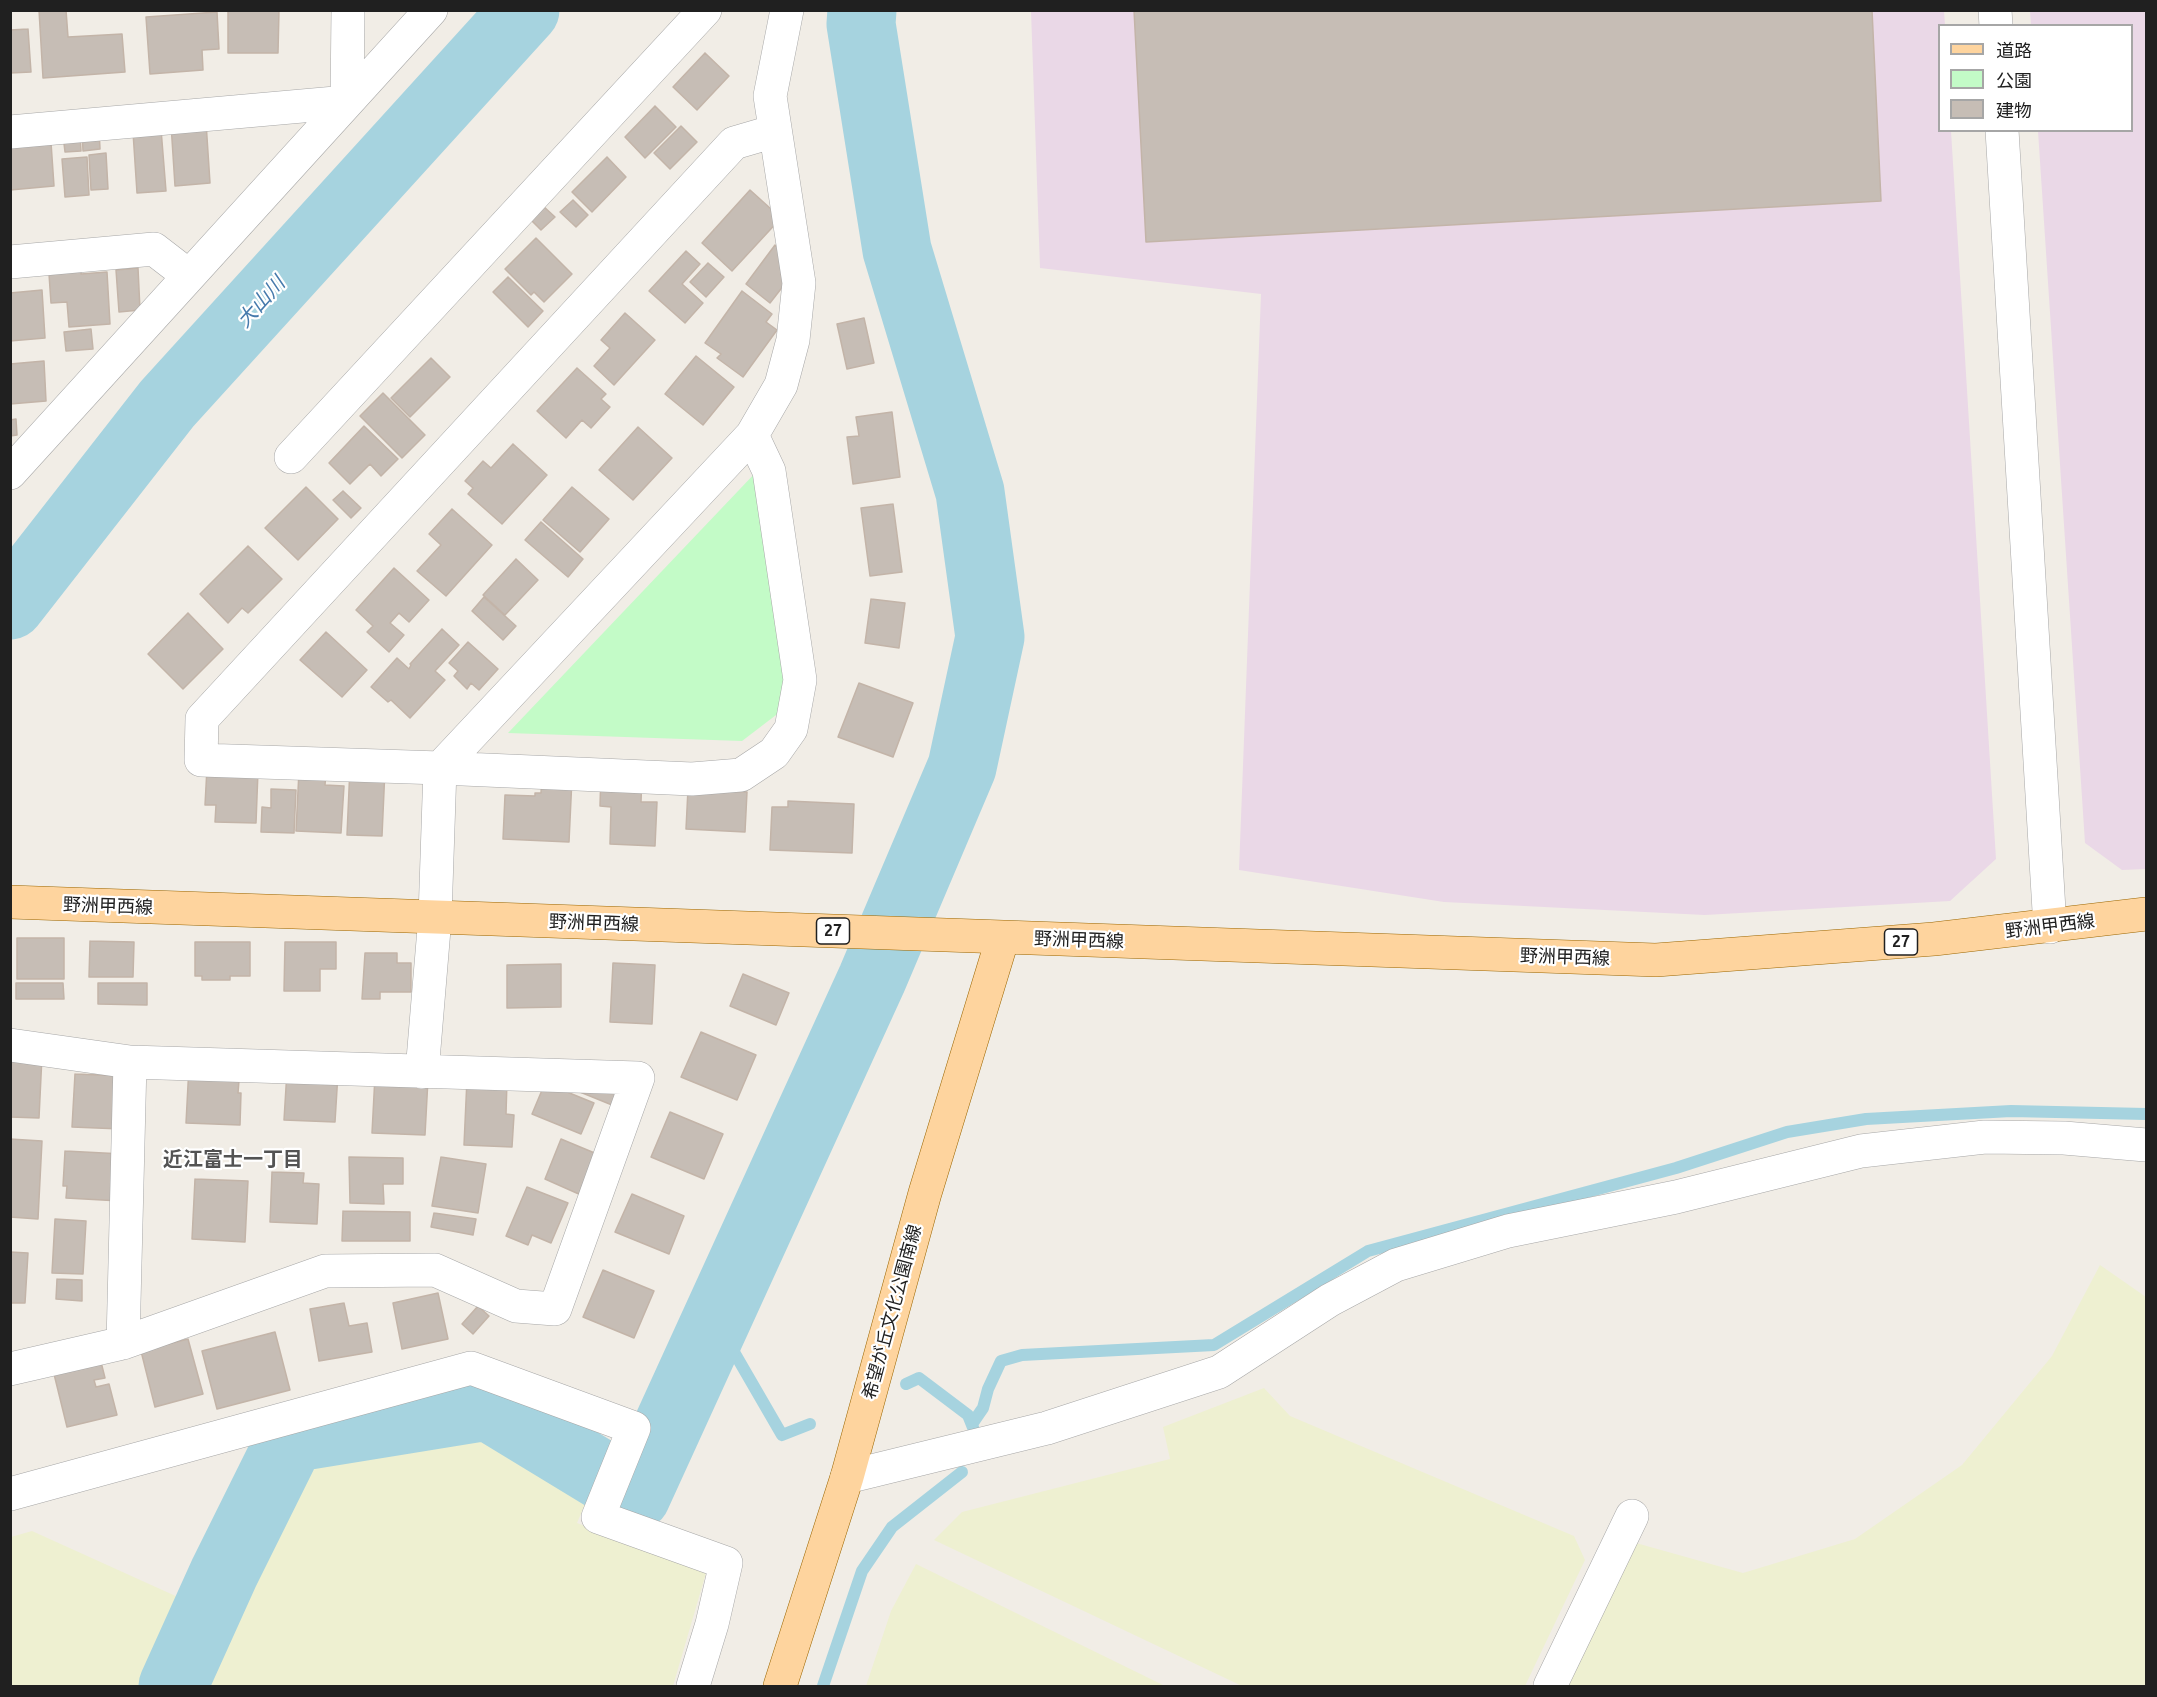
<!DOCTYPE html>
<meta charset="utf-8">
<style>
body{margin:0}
#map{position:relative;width:2157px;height:1697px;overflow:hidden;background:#f1ede6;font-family:Ubuntu,"Noto Sans JP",sans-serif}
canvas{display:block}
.frame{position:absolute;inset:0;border:12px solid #202020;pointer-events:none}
.legend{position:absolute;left:1938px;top:24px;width:195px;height:108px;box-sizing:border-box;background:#fff;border:2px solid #a6a6a6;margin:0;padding:8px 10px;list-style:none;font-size:18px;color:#202020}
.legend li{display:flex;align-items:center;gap:12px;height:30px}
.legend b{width:30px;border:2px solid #a6a6a6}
</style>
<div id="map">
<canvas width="2157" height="1697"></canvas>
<div class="frame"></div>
<ul class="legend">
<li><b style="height:8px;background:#fed49e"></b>道路</li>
<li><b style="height:16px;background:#c3fbc7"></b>公園</li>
<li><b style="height:16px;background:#c6bdb5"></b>建物</li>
</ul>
</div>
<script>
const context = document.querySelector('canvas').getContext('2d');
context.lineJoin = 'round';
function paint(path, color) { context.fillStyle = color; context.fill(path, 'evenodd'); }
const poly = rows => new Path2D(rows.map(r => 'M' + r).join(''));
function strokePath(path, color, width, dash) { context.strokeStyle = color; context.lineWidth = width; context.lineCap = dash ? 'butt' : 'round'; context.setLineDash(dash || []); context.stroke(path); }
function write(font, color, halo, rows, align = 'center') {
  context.font = font + ' Ubuntu,"Noto Sans JP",sans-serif'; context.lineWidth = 4.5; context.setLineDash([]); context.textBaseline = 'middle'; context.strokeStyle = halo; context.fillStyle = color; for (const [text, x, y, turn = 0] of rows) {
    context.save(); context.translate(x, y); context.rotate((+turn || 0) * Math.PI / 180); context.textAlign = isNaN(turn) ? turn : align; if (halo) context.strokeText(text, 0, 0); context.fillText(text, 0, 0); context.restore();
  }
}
paint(poly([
 [1031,11,1944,11,1945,25,1940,26,1940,130,1951,131,1996,859,1950,901,1705,915,1444,902,1239,870,1261,294,1040,268],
 [2030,11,2146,11,2146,869,2122,870,2085,843,2038,131,2132,130,2132,26,2031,25]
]), '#ead8e7');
paint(poly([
 [2100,1265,2146,1297,2146,1686,1566,1686,1636,1543,1743,1573,1855,1539,1962,1465,2052,1356],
 [1264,1388,1290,1416,1574,1536,1585,1560,1525,1686,1242,1686,934,1540,962,1512,1170,1459,1163,1427],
 [464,1424,514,1436,589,1495,577,1523,706,1573,673,1686,179,1686,278,1480],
 [32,1531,180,1598,138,1686,11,1686,11,1537],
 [916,1564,1165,1686,866,1686,891,1611]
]), '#eef0d1');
paint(poly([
 [758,470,799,668,780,712,742,741,508,733]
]), '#c3fbc7');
strokePath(poly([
 [716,1321,782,1435,810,1424],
 [906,1384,919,1378,968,1415,974,1430],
 [972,1424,983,1408,988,1389,1001,1361,1022,1355,1214,1345,1368,1251,1676,1168,1787,1132,1866,1119,2011,1111,2146,1114],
 [823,1686,862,1571,892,1527,962,1472]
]), '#a6d3df', 12);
strokePath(poly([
 [10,605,167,404,525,10],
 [173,1686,224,1573,291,1438,488,1406,636,1496,872,979,962,767,990,637,970,492,897,250,861,24,862,10]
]), '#a6d3df', 69);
const building = poly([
 [39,10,66,10,68,37,122,34,125,72,43,78,39,10],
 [228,10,279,10,278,53,228,53,228,10],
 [1134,10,1872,10,1881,201,1146,242,1134,10],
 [217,12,219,49,202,50,203,70,150,74,146,17,217,12],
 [28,29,31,72,10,73,10,30,28,29],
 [705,53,729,76,697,110,673,87,705,53],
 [655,106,676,127,645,158,625,137,655,106],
 [206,122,210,183,175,186,171,124,206,122],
 [681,126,697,142,670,169,654,153,681,126],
 [50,128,54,186,10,190,10,130,50,128],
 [99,129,100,149,83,151,82,130,99,129],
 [161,129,166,191,137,193,133,132,161,129],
 [80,134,81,151,65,152,63,135,80,134],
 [106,153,108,189,91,190,89,155,106,153],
 [87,157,89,195,65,197,62,159,87,157],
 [607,157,626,177,592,212,572,192,607,157],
 [750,190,781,218,732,271,702,243,750,190],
 [573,200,588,215,576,227,560,212,573,200],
 [542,205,555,217,541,230,529,218,542,205],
 [536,238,572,274,544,302,534,292,531,295,505,269,536,238],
 [775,245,791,257,791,276,770,303,746,284,775,245],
 [686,251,700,264,682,284,703,303,685,323,649,291,686,251],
 [708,263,724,277,706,297,690,282,708,263],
 [138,268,140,310,119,312,116,270,138,268],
 [81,271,81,274,107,272,110,324,69,327,67,302,51,303,49,274,81,271],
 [508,277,543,311,528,327,493,292,508,277],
 [42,290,45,338,10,341,10,293,42,290],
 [742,291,772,314,766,322,777,330,743,377,717,358,721,354,705,343,742,291],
 [625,313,655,340,614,385,594,366,610,348,601,340,625,313],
 [864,318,874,363,847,369,837,324,864,318],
 [91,329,93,349,66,351,64,332,91,329],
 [696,356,734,387,703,425,665,394,696,356],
 [431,358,450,377,410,417,391,398,431,358],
 [44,361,46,401,10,404,10,364,44,361],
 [577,368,606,394,601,399,610,407,591,428,582,420,566,438,537,411,577,368],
 [383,393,425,435,402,458,360,416,383,393],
 [892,412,900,477,853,484,847,437,859,436,856,417,892,412],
 [16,419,17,435,10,436,10,420,16,419],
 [364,426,398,459,381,476,370,464,350,484,329,463,364,426],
 [638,427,672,458,633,500,599,470,638,427],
 [513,444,547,475,502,524,468,494,473,488,465,481,483,461,491,468,513,444],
 [306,487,338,519,298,560,265,528,306,487],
 [572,487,609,519,580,552,543,520,572,487],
 [343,491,361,508,351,518,333,500,343,491],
 [893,504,902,572,870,576,861,508,893,504],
 [452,509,492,545,446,596,417,571,441,545,429,534,452,509],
 [541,522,583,559,568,577,525,540,541,522],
 [248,546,282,579,248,613,242,608,228,623,200,594,248,546],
 [516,559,538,580,505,615,483,595,516,559],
 [394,568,429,600,409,622,399,613,390,623,404,635,389,652,367,632,373,626,356,610,394,568],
 [484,597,516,626,503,640,472,611,484,597],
 [871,599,905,603,899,648,865,643,871,599],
 [188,613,223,649,183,689,148,654,188,613],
 [442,629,459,645,435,671,445,680,410,718,391,700,388,702,371,687,397,658,409,669,411,665,410,664,442,629],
 [326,632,367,670,342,697,300,660,326,632],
 [468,642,498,669,479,690,471,683,467,689,454,676,458,671,449,663,468,642],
 [859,683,913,703,893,757,838,737,859,683],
 [350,767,385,769,382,836,347,835,350,767],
 [207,768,258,771,256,823,215,822,216,805,205,805,207,768],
 [299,771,326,772,325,785,344,786,341,833,296,831,299,771],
 [601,771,642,775,641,802,657,802,655,846,610,844,611,807,600,806,601,771],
 [542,777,572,778,569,842,503,839,505,795,535,796,535,793,541,793,542,777],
 [271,789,296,790,294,833,261,832,262,807,271,808,271,789],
 [688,789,747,792,745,832,686,829,688,789],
 [788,801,854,804,852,853,770,850,772,807,788,807,788,801],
 [17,938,64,938,64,979,17,979,17,938],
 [90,941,134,942,133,977,89,977,90,941],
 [195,942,250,942,250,976,230,976,230,980,202,980,202,976,195,976,195,942],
 [285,942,336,942,336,969,320,969,320,991,284,991,285,942],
 [365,953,397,953,397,963,411,963,411,992,380,992,380,999,362,999,365,953],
 [613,963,655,965,652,1024,610,1022,613,963],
 [561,964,561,1007,507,1008,507,965,561,964],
 [743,974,789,993,776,1025,730,1006,743,974],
 [16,983,63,983,64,999,16,999,16,983],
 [98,983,147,983,147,1005,98,1004,98,983],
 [701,1032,756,1055,737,1100,681,1077,701,1032],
 [10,1054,42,1056,39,1118,10,1117,10,1054],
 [189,1066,240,1068,238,1093,241,1093,240,1125,186,1123,189,1066],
 [287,1071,338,1073,335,1122,284,1120,287,1071],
 [75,1074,124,1076,121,1129,72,1127,75,1074],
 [375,1076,428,1079,425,1135,372,1133,375,1076],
 [467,1079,507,1081,506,1114,514,1115,512,1147,464,1145,467,1079],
 [545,1083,594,1103,581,1134,532,1114,545,1083],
 [620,1086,612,1105,580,1092,620,1086],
 [670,1112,723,1134,704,1179,651,1157,670,1112],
 [10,1139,42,1141,38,1219,10,1217,10,1139],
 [561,1139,597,1154,581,1195,545,1179,561,1139],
 [65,1151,123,1154,120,1201,66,1198,67,1186,63,1186,65,1151],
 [349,1157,403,1158,403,1184,383,1184,384,1204,350,1203,349,1157],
 [441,1157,486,1164,478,1213,432,1206,441,1157],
 [272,1172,304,1173,303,1183,319,1184,317,1224,270,1222,272,1172],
 [195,1179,248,1181,245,1242,192,1239,195,1179],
 [527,1187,568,1203,551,1243,532,1235,528,1245,506,1236,527,1187],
 [632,1194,684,1216,669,1254,615,1232,632,1194],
 [343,1211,410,1212,410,1241,342,1241,343,1211],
 [434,1213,476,1219,473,1235,431,1227,434,1213],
 [55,1219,86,1221,83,1274,52,1273,55,1219],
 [10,1252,28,1253,25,1303,10,1303,10,1252],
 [603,1270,654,1291,634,1338,583,1317,603,1270],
 [57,1279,82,1280,82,1301,56,1299,57,1279],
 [438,1293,448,1339,402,1349,393,1303,438,1293],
 [344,1303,349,1326,367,1323,372,1352,319,1361,310,1309,344,1303],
 [478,1306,489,1316,473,1334,462,1324,478,1306],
 [275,1332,290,1390,217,1409,202,1351,275,1332],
 [188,1339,203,1394,155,1407,141,1351,188,1339],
 [101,1362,105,1378,94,1380,96,1387,109,1384,117,1415,67,1427,54,1374,101,1362]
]);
paint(building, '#c6bdb5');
strokePath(building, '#c3b4a8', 1.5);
const minor = poly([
 [1995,10,1996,26],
 [2002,130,2050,927],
 [10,132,347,102,348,10],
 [10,262,154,249,189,276],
 [752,435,769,471,800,680,791,729,774,753,741,775,692,779,440,768,201,760,202,719,734,143,775,131],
 [291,457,705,10],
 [10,473,431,10],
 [10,1045,130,1062,638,1078,555,1309,516,1306,435,1270,325,1271,123,1343,10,1369],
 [422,1072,435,917,440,768,752,435,781,385,793,340,799,283,770,96,787,10],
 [123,1343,130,1062],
 [847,1477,1047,1428,1219,1372,1330,1300,1396,1265,1508,1231,1676,1197,1861,1151,1985,1137,2064,1138,2146,1145],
 [10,1494,471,1368,634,1428,598,1517,726,1563,712,1624,693,1686],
 [1550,1686,1632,1516]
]);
const major = poly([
 [10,902,1656,960,1934,939,2146,914],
 [780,1686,847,1477,925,1193,1003,937]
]);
strokePath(minor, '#a7a7a7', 34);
strokePath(major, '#9c6700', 34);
strokePath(minor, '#fff', 33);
strokePath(major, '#fed49e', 33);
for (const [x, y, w] of [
 [833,931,33],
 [1901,942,33]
]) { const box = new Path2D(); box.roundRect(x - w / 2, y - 13, w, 26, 4.5); context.fillStyle = '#fff'; context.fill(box); strokePath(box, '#202020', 1.5); }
write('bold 16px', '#202020', null, [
 ["27",833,931],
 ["27",1901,942]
]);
write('18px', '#202020', '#fff', [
 ["野洲甲西線",108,906,2],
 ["野洲甲西線",594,923,2],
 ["野洲甲西線",2050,926,-7],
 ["野洲甲西線",1079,940,2],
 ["野洲甲西線",1565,957,2],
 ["希望が丘文化公園南線",892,1312,-75]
]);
write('italic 20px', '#467aac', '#fff', [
 ["大山川",261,302,-48]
]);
write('bold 20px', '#535353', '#fff', [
 ["近江富士一丁目",233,1159]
]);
</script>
